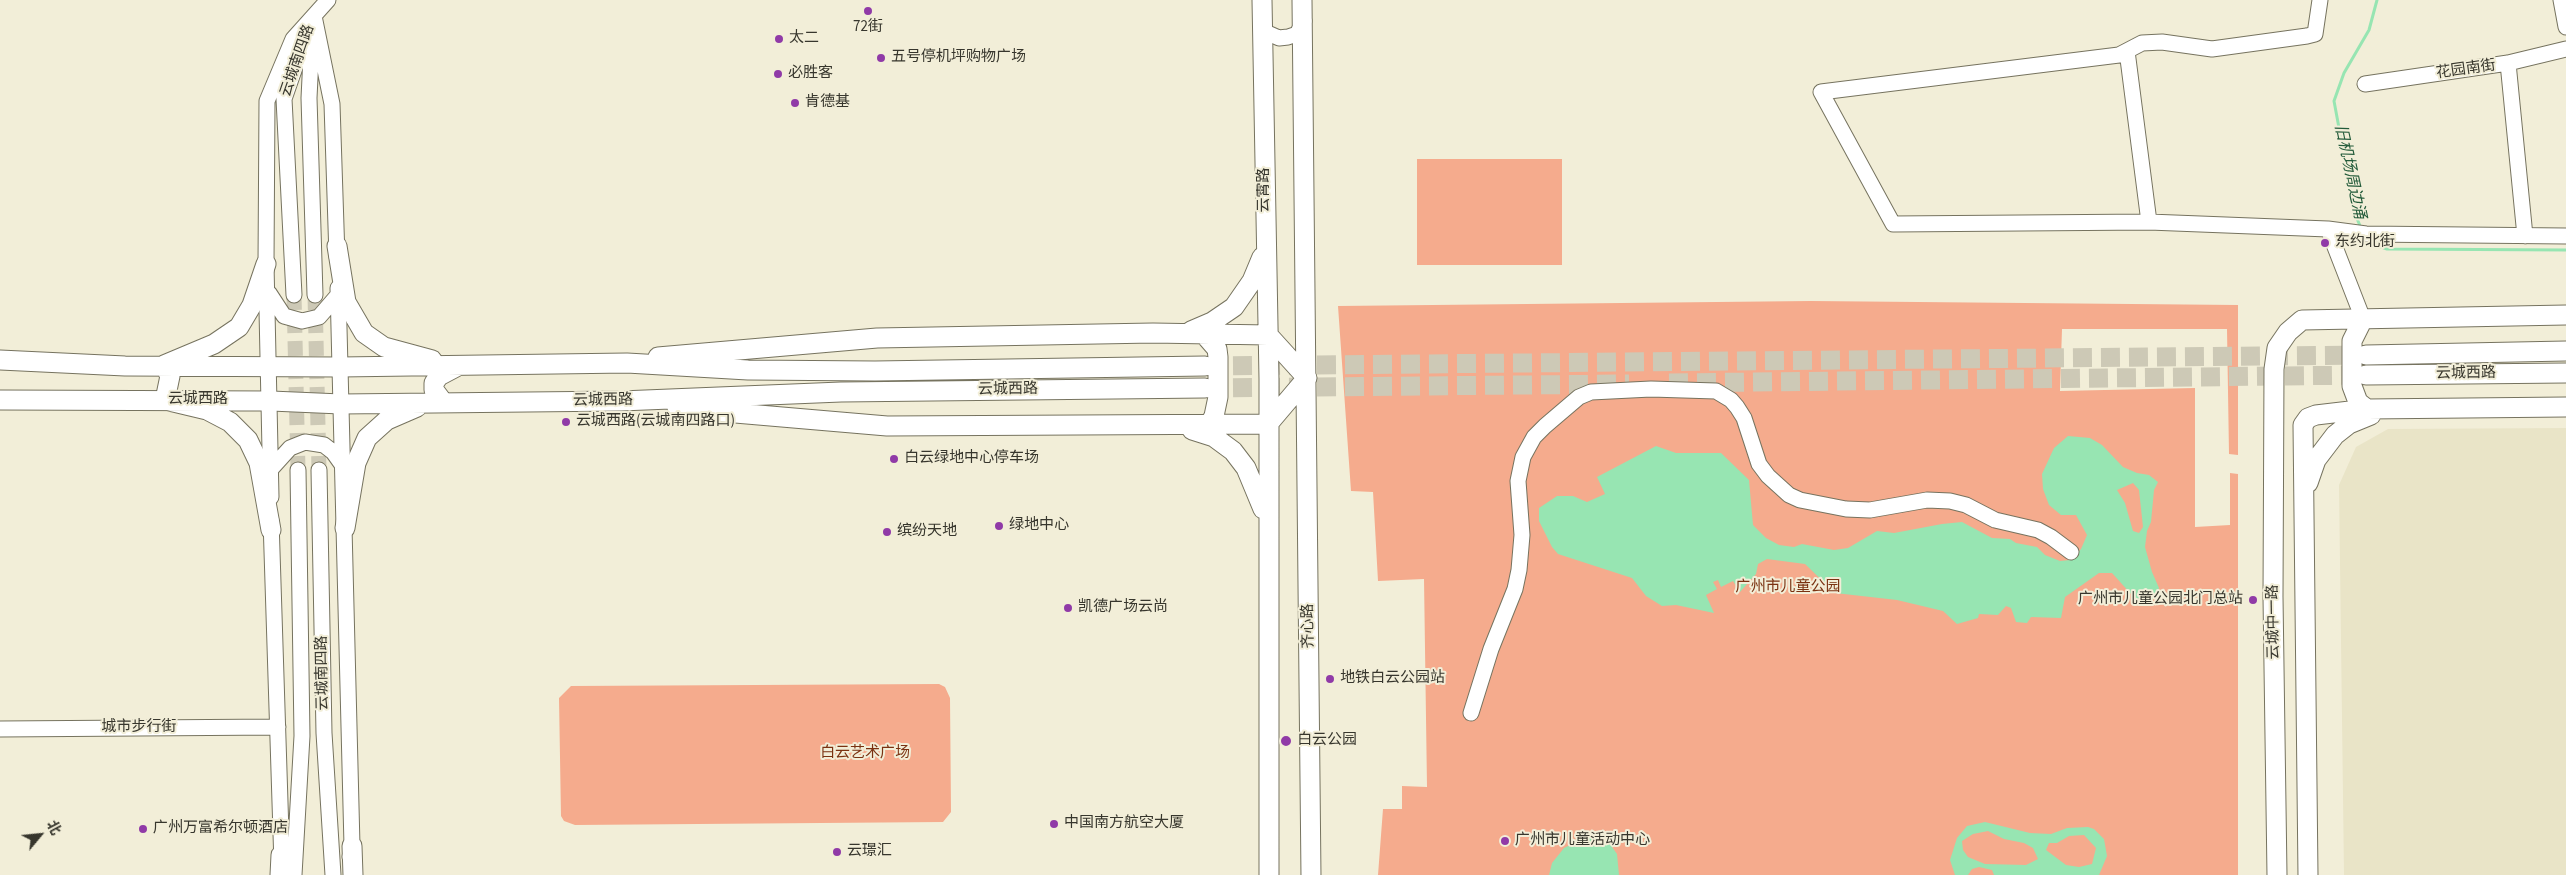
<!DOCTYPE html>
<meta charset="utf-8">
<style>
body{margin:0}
#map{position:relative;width:2566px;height:875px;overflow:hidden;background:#f2eed8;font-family:"Source Sans 3","Noto Sans SC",sans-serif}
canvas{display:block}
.north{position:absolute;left:15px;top:810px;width:50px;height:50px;-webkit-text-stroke:4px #f2eed8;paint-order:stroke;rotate:62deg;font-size:14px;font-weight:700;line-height:20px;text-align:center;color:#37362d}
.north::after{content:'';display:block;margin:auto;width:18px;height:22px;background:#37362d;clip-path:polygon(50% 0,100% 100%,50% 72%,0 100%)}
</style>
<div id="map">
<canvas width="2566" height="875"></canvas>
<div class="north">北</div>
</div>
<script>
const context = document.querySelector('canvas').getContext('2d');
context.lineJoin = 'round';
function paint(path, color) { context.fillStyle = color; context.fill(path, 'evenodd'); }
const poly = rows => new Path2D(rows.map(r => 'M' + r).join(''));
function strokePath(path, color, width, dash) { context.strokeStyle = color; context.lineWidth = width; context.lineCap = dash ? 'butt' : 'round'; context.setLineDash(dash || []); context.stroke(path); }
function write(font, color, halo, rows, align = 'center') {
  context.font = font + ' "Source Sans 3","Noto Sans SC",sans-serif'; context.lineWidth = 4; context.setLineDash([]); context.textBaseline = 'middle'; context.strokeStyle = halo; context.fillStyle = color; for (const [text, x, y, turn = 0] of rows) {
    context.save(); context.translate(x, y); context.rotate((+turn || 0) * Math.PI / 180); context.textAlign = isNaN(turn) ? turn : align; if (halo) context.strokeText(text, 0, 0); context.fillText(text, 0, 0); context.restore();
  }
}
paint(poly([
 [2566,428,2566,875,2344,875,2339,485,2356,447,2388,429]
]), '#e9e4c7');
paint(poly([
 [1417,159,1562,159,1562,265,1417,265],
 [1811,301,2238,305,2238,455,2229,454,2227,329,2062,329,2060,391,2195,388,2195,527,2230,525,2230,473,2238,474,2238,875,1378,875,1383,809,1402,809,1402,786,1427,787,1424,579,1378,581,1373,492,1351,491,1338,306],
 [939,684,945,687,950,698,951,812,943,822,575,825,564,821,561,816,559,698,571,686]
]), '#f5ab8d');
paint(poly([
 [2068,436,2090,438,2102,445,2123,467,2137,473,2149,475,2158,482,2154,490,2151,522,2147,531,2145,547,2152,572,2159,588,2152,601,2140,604,2112,573,2099,573,2065,597,2061,618,2031,617,2027,623,2016,622,2011,608,2006,606,1998,615,1979,614,1978,618,1957,624,1943,611,1897,600,1835,593,1805,564,1767,559,1758,564,1756,574,1740,592,1733,581,1721,587,1718,580,1713,582,1717,589,1706,595,1714,613,1676,605,1662,606,1646,596,1632,578,1558,554,1552,547,1539,521,1539,508,1557,496,1573,496,1587,502,1605,494,1597,477,1656,446,1676,453,1721,453,1749,480,1753,525,1766,538,1779,545,1794,547,1802,544,1834,550,1848,548,1877,531,1894,533,1942,524,1962,522,1992,538,2010,539,2016,543,2037,547,2045,555,2060,561,2070,560,2081,549,2087,535,2076,515,2061,515,2049,505,2043,489,2042,474,2054,448],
 [2133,483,2139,490,2143,527,2139,533,2133,531,2125,503,2117,490],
 [1985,822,2030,833,2051,834,2067,828,2088,827,2094,829,2104,839,2107,856,2099,875,1994,875,1992,870,1979,867,1972,869,1968,875,1955,875,1950,860,1957,838,1967,826],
 [1988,831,2004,839,2024,843,2033,848,2038,859,2026,865,1985,864,1968,857,1963,850,1962,841,1973,834],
 [2084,835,2096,848,2092,864,2079,867,2066,865,2046,850,2049,843,2057,843,2069,836],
 [1598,836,1610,844,1617,854,1619,875,1549,875,1552,863,1564,848,1586,837]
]), '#97e5b2');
strokePath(poly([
 [2361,228,2355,214,2334,101,2344,73,2369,30,2377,0],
 [2365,238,2367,242,2387,249,2566,250]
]), '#97e5b2', 3);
strokePath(poly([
 [294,295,298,470],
 [315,295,319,470]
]), '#cdc9b6', 15, [15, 8]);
strokePath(poly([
 [1205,366,2366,355],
 [1669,383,2366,375],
 [1205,388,1629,384]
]), '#cdc9b6', 19, [19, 9]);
const minor = poly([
 [2320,0,2315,34,2307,36,2212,49,2162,42,2142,43,2119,55,1821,92,1893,224,2149,222,2328,229],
 [2561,0,2566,27],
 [314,16,332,104,337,257],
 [1263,31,1279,38,1288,37,1297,34,1304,21],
 [312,37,309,98,315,295],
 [2127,51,2149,222],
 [2508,63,2525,236],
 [2365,84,2508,63,2566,49],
 [338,288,352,846,350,857],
 [269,293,284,316,302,321,319,317,338,295],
 [294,295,284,99,310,24],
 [2363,319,2328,229,2366,234,2566,236],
 [271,469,290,448,305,442,324,445,333,452,343,466],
 [319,470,324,733,333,875],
 [271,497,266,264,267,101,293,39,328,0],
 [271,520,282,865],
 [1471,713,1491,649,1515,589,1519,570,1522,535,1518,481,1523,457,1534,437,1545,426,1579,397,1591,392,1651,389,1716,391,1731,400,1737,407,1744,418,1759,464,1768,476,1789,495,1800,500,1846,509,1870,510,1927,500,1950,501,1966,505,1995,520,2038,530,2051,537,2071,552],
 [0,729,278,727],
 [294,875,302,736,298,470]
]);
const major = poly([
 [1262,0,1269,379,1269,875],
 [1302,0,1311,875],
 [337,246,346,302,364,333,384,347,432,360],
 [266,264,252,305,239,327,214,344,164,365,170,376,165,400,207,410,230,422,248,440,259,463,271,530],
 [2363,319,2352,341,2352,386,2358,402,2367,409],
 [1191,331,1212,322,1234,307,1252,281,1262,257],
 [1204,334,1217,349,1218,357,1218,397,1214,416,1209,425],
 [2366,355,2566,351],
 [658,357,877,338,1153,333,1268,335,1307,378],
 [0,360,125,366,340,367,627,363,748,370,875,371,1205,366],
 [2366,375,2566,373],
 [0,400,271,401,341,404,621,401,841,392,1205,388],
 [443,402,434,390,434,383,439,376,456,367],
 [677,408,887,426,1268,424,1307,378],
 [1192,430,1214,437,1233,451,1246,468,1263,509],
 [2308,483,2316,460,2335,435,2349,424,2371,415],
 [345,528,356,463,367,438,387,420,417,407],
 [352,846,353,875],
 [280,875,281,855],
 [2277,875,2273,597,2274,369,2277,348,2288,332,2302,320,2566,315],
 [2308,875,2303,425,2308,418,2316,415,2367,409,2566,407]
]);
strokePath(minor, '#76735f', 17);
strokePath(major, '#76735f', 21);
strokePath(minor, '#fff', 15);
strokePath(major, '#fff', 19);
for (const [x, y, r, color] of [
 [868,11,5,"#903aa7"],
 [779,39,5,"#903aa7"],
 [881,58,5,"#903aa7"],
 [778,74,5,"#903aa7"],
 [795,103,5,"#903aa7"],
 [2325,243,5,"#903aa7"],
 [566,422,5,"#903aa7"],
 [894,459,5,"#903aa7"],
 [999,526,5,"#903aa7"],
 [887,532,5,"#903aa7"],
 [2253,600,5,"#903aa7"],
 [1068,608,5,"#903aa7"],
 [1330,679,5,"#903aa7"],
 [1286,741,6,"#903aa7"],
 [1054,824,5,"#903aa7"],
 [143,829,5,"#903aa7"],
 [1505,841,5,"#903aa7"],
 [837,852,5,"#903aa7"]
]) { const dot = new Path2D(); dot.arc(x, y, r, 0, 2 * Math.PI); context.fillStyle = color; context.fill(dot); strokePath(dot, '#f2eed8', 2); }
write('15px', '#37362d', '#f2eed8', [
 ["72街",868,28,"center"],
 ["太二",789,39],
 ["五号停机坪购物广场",891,58],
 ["必胜客",788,74],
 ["肯德基",805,103],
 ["东约北街",2335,243],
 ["云城西路(云城南四路口)",576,422],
 ["白云绿地中心停车场",904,459],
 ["绿地中心",1009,526],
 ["缤纷天地",897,532],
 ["广州市儿童公园北门总站",2243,600,"right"],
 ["凯德广场云尚",1078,608],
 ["地铁白云公园站",1340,679],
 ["白云公园",1297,741],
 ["中国南方航空大厦",1064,824],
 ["广州万富希尔顿酒店",153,829],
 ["广州市儿童活动中心",1515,841],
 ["云璟汇",847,852]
], 'left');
write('15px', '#37362d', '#f2eed8', [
 ["云城南四路",298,61,-71],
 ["花园南街",2466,70,-8],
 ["云霄路",1265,190,-90],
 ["云城西路",2466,374,-1],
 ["云城西路",1008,390,-1],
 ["云城西路",198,400],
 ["云城西路",603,401,-1],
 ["云城中一路",2274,622,-91],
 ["齐心路",1309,626,-91],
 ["云城南四路",323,673,-91],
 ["城市步行街",139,728]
]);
write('15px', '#7a3211', '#f2eed8', [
 ["广州市儿童公园",1788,588],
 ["白云艺术广场",865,754]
]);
write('italic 16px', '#235b3a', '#f2eed8', [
 ["旧机场周边涌",2349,172,78]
]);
</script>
